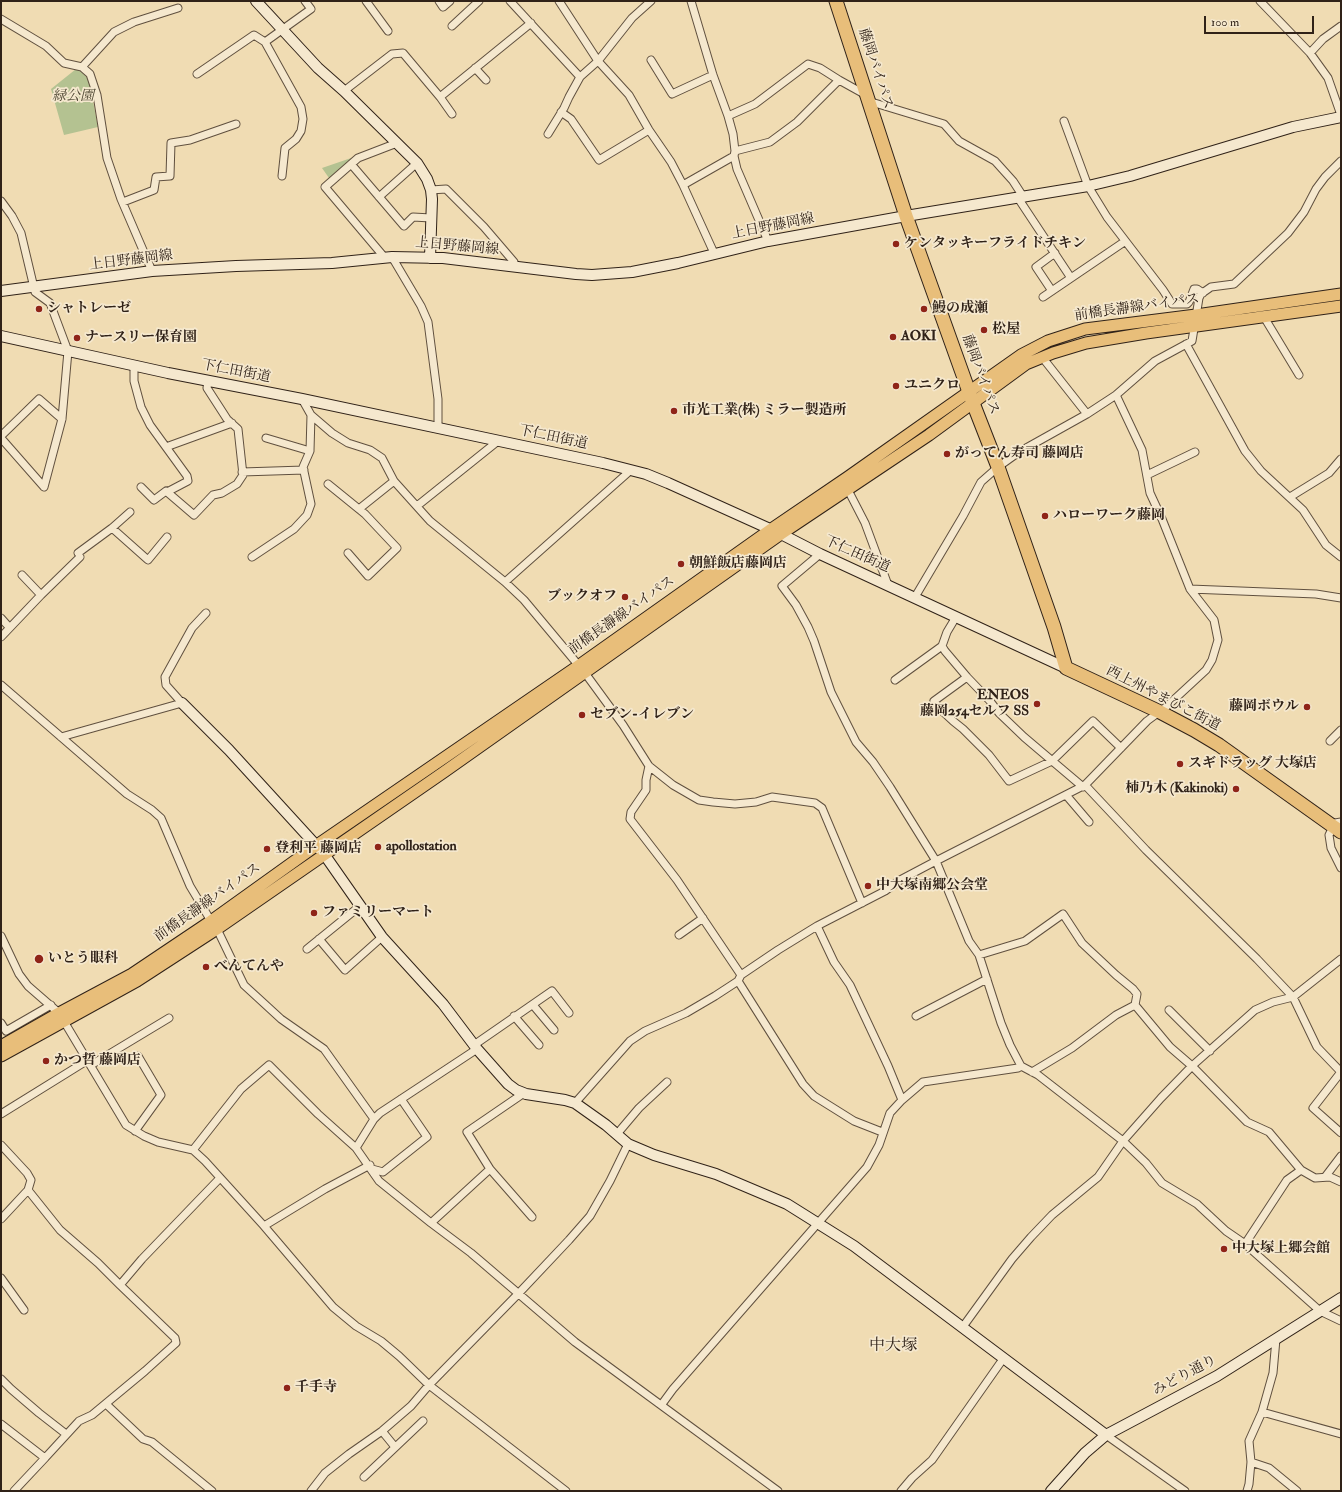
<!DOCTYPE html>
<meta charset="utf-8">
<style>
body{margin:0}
#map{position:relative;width:1342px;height:1492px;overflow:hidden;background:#f0dcb3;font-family:"IM FELL Double Pica",serif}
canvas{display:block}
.frame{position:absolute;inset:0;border:2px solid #302218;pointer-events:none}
.scale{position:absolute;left:1204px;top:16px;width:110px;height:18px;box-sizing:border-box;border:2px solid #302218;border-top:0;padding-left:5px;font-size:12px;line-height:14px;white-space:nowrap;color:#302218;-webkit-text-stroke:3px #f5e8ce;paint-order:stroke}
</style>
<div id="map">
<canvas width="1342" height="1492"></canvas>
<div class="frame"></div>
<div class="scale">100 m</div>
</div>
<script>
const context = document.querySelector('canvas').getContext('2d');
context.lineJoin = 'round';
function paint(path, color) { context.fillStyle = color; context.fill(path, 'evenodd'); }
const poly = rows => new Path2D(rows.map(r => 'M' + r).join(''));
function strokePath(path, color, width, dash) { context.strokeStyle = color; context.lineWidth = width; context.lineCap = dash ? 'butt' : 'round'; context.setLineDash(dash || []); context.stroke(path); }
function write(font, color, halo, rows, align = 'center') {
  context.font = font + ' "IM FELL Double Pica","Noto Serif JP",serif'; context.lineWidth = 3.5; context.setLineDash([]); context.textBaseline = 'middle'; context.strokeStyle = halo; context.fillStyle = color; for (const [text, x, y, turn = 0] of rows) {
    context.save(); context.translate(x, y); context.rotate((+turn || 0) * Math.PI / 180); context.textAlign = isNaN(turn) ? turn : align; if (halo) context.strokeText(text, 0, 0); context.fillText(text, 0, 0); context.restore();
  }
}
paint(poly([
 [76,69,84,72,89,80,98,127,64,135,51,89],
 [354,157,329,178,322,168]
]), '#b4c291');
const street = poly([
 [366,1,388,31],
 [439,1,443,7,450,1],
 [510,1,580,77],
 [559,1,598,61,629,95,649,130,671,162,683,185,714,253],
 [691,1,713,75,728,116,733,134,735,151,734,156,737,169,768,241],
 [1260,1,1310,53,1328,78,1341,115],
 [1,19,46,46,64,63,82,67,90,74,97,95,107,158,121,199,152,271],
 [452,26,479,1],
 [1310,53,1323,39,1341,26],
 [651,60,672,94,713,75],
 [82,67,114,32,134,22,178,8],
 [475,68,486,80],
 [197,74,254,35,265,42],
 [839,80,866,95],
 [344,91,392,54,403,53,440,97,531,23],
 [440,97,452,114],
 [868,101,944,124,959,141,995,161,1013,181,1024,198],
 [561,112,571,119,599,160,649,130],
 [728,116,755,104,808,64,820,68,839,80,797,122,770,142,735,151],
 [1064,121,1088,186,1107,217,1163,290,1172,304,1187,304,1189,302,1194,289,1197,289,1203,293],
 [548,134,564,108,569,97,580,77,598,61,632,18,651,1],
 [351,164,404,226,413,217,431,218],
 [282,176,285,148,296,139,301,131,303,119,301,107,265,42,311,9,305,1],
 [683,185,734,156],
 [431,190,446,189,484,227,514,262,514,266],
 [379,197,417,163],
 [1018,198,1071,278],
 [1,201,12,216,21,233,35,292,50,303,68,351,62,419,44,487],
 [123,202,154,190,156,177,170,176,171,143,190,140,236,124],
 [392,257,421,306,428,322,438,399,438,428],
 [385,258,325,187,358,158,397,143],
 [1052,291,1036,267,1055,253],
 [1043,297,1124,242],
 [1264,317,1299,375],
 [1186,344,1245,451,1261,471,1303,510,1326,545,1341,557],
 [1042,357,1087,414],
 [136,365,134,370,134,381,141,407,150,425,187,476,188,481,167,492],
 [302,399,311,415,332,433,348,443,370,450,382,458,394,481,430,521,505,582,524,600,585,673,623,725,649,766,673,785,699,800,713,802,735,804,756,802,772,797,815,803,822,808,862,903],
 [1,436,39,399,62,419],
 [1,438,44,487],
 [266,438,310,451],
 [166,447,232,423],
 [242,472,304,470],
 [1147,475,1195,452],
 [328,484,365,514,397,548,368,576,348,553],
 [141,487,154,500,166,491,194,515,213,495,222,493,237,484,243,475,238,429,227,419,207,388,208,381],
 [848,490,865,523,888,585],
 [1290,497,1329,473,1341,459],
 [417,506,498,441],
 [359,509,394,481],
 [112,528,148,560,167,537],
 [78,553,112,528,130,512],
 [820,554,782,586,796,605,808,627,814,641,831,692,856,742,873,762,890,787,936,861,969,941,979,955,1001,1023,1010,1045,1021,1066,1038,1075,1123,1141,1146,1163,1162,1183,1197,1204,1226,1231,1245,1244,1320,1311,1341,1321],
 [252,557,294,529,307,515,311,504,303,467,310,451,311,415],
 [22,575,41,595],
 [505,582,631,470],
 [1190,589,1316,594,1341,598],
 [915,597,963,516,981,482,998,467,1019,452,1087,414,1116,395,1155,361,1192,341,1199,298,1201,294,1211,287,1234,284,1288,233,1304,212,1316,189,1325,177,1341,161],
 [956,617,947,632,942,646,945,651,967,677,990,701,999,713,1024,737,1083,787],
 [1,618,9,627],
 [1,637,41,595,80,557],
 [967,677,934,701,938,707,953,721,963,729,989,755,1009,781,1052,761,1093,721,1121,748],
 [895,680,942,646],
 [1,685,127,794,152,810,161,818,190,886,211,921],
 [61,737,182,703,166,685,165,677,192,628,206,613],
 [1330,741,1341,730],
 [649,766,646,780,646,790,631,812,630,819,677,880,741,975],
 [1085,785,1146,850,1257,959,1293,997,1317,1047,1341,1072,1313,1108,1341,1133],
 [1066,795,1089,822],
 [1341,822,1335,823,1329,835,1331,848,1341,868],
 [817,926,834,962,850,985,888,1066,902,1100],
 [217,929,244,985,281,1019,324,1049,374,1119],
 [679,935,703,918],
 [1,936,19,974,28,986,59,1013,126,1125,144,1136,158,1142,193,1150,205,1161,264,1226,333,1307,356,1326,381,1341,399,1356,429,1385,566,1491],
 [319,939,345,970,382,937],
 [307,949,360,906],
 [979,955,1025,941,1063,914,1082,943,1116,975,1133,989,1137,994,1135,1005,1170,1047,1192,1066,1247,1122,1269,1132,1301,1170],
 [738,981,803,1084,814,1096,854,1121,882,1132],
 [533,1005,554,1030],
 [1169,1010,1210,1051],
 [514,1016,539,1045],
 [916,1016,987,979],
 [1,1023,6,1031,51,1005],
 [474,1045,552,991,569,1013],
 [477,1049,380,1113,374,1119,356,1148,379,1181,431,1223,471,1253,575,1342,778,1491],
 [91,1065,169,1018],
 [1032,1072,1072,1048,1116,1015,1135,1005],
 [575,1103,630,1041,645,1031,686,1013,715,996,738,981,741,975,778,950,817,926,885,891,900,880,936,861,1085,785,1147,721,1166,707,1206,670,1212,660,1218,640,1214,620,1190,589,1162,519,1150,493,1142,450,1116,395],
 [1,1114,88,1060],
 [135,1131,161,1095,138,1056],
 [617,1134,639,1108,667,1082],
 [1,1145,27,1173,31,1180,28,1190,1,1219],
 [193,1150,241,1089,269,1065,318,1114,356,1148],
 [372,1169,383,1172,427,1137,401,1099],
 [490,1169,532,1217],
 [1325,1177,1341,1156],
 [28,1190,60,1230,98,1263,120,1285],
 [431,1223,490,1169,467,1132,524,1093],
 [264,1226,325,1189,370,1165],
 [1245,1244,1287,1180,1301,1170,1315,1178,1330,1177,1341,1182],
 [1,1278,24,1310],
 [962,1328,1012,1259,1031,1237,1052,1215,1098,1177,1123,1141,1161,1098,1192,1066,1255,1010,1273,1002,1293,997,1341,959],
 [1,1379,11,1389,39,1413,66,1434],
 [106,1404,143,1439,152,1442,212,1491],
 [662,1404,673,1389,867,1167,879,1145,890,1113,902,1100,923,1082,1018,1068,1021,1066],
 [1262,1412,1341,1434],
 [1,1424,45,1458,79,1421,92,1415,145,1371,176,1343,175,1338,120,1285,142,1259,220,1178],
 [382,1431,395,1447],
 [1106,1435,1185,1491],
 [1251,1462,1269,1468,1297,1491],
 [364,1477,423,1421],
 [14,1491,45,1458],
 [311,1491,325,1473,349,1454,382,1431,411,1406,429,1385,519,1293,569,1240,590,1216,610,1181,628,1144],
 [901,1491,912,1478,932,1460,1003,1359],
 [1247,1491,1249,1484,1251,1462,1249,1441,1262,1412,1273,1373,1276,1339]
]);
const secondary = poly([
 [256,1,318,68,344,91,417,163,427,179,431,190,432,199,430,258],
 [1,291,152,271,236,266,332,263,392,257,443,258,576,274,592,275,632,272,678,263,768,241,906,216,1088,186,1130,176,1293,127,1341,117],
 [1,336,168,373,302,399,603,463,646,474,668,483,781,534,820,554,1066,668],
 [182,703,229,750,324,854,382,937,443,1004,477,1049,508,1084,516,1090,526,1094,565,1100,575,1103,606,1125,628,1144,654,1155,716,1174,787,1204,854,1246,1106,1435],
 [1051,1491,1085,1453,1106,1435,1217,1376,1341,1298]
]);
const primary = poly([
 [1,1046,59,1013,132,974,211,921,317,845,578,666,770,530,848,477,1021,355,1048,341,1085,329,1196,315,1341,294],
 [1,1056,137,981,217,929,444,772,781,534,929,435,1026,364,1053,353,1086,343,1146,333,1341,306]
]);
const highway = poly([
 [836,1,906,216,973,403,998,467,1054,627,1066,668,1160,712,1194,730,1219,745,1341,832]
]);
strokePath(street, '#60503f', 9);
strokePath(secondary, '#302218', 12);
strokePath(primary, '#302218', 13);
strokePath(highway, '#302218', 15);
strokePath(street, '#f5e8ce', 7);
strokePath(secondary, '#f5e8ce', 10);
strokePath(primary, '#e8be7a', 11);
strokePath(highway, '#e8be7a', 13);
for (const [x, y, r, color] of [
 [896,244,4,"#8f2418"],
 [39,309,4,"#8f2418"],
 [924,309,4,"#8f2418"],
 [984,330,4,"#8f2418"],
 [893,337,4,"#8f2418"],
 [77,338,4,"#8f2418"],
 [896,386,4,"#8f2418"],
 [674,411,4,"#8f2418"],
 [947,454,4,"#8f2418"],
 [1045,516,4,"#8f2418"],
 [681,564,4,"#8f2418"],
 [625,597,4,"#8f2418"],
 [1037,704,4,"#8f2418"],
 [1307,707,4,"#8f2418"],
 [582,715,4,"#8f2418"],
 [1180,764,4,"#8f2418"],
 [1236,789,4,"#8f2418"],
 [378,847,4,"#8f2418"],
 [267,849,4,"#8f2418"],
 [868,886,4,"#8f2418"],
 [314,913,4,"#8f2418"],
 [39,959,5,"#8f2418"],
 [206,967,4,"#8f2418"],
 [46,1061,4,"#8f2418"],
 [1224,1249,4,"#8f2418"],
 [287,1388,4,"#8f2418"]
]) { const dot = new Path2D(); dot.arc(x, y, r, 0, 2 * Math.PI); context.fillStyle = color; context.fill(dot); strokePath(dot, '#f5e8ce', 1.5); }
write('14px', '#302218', '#f5e8ce', [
 ["藤岡バイパス",875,69,72],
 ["上日野藤岡線",773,227,-11],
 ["上日野藤岡線",457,247,5],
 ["上日野藤岡線",131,261,-7],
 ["前橋長瀞線バイパス",1137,308,-8],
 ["下仁田街道",236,372,11],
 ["藤岡バイパス",980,375,70],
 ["下仁田街道",553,438,12],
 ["下仁田街道",857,555,24],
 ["前橋長瀞線バイパス",622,616,-35],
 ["西上州やまびこ街道",1163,699,27],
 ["前橋長瀞線バイパス",208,903,-35],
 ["みどり通り",1185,1376,-28]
]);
write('italic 14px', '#514a36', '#f5e8ce', [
 ["緑公園",73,97]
]);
write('bold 14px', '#302218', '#f5e8ce', [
 ["ケンタッキーフライドチキン",904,244],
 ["シャトレーゼ",47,309],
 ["鰻の成瀬",932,309],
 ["松屋",992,330],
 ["AOKI",901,337],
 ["ナースリー保育園",85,338],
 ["ユニクロ",904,386],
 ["市光工業(株) ミラー製造所",682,411],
 ["がってん寿司 藤岡店",955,454],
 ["ハローワーク藤岡",1053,516],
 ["朝鮮飯店藤岡店",689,564],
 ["ブックオフ",617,597,"right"],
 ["ENEOS",1029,696,"right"],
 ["藤岡254セルフ SS",1029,712,"right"],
 ["藤岡ボウル",1299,707,"right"],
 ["セブン-イレブン",590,715],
 ["スギドラッグ 大塚店",1188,764],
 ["柿乃木 (Kakinoki)",1228,789,"right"],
 ["apollostation",386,847],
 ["登利平 藤岡店",275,849],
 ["中大塚南郷公会堂",876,886],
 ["ファミリーマート",322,913],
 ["いとう眼科",48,959],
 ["べんてんや",214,967],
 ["かつ哲 藤岡店",54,1061],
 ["中大塚上郷会館",1232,1249],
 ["千手寺",295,1388]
], 'left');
write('16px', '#302218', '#f5e8ce', [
 ["中大塚",893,1347]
]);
</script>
